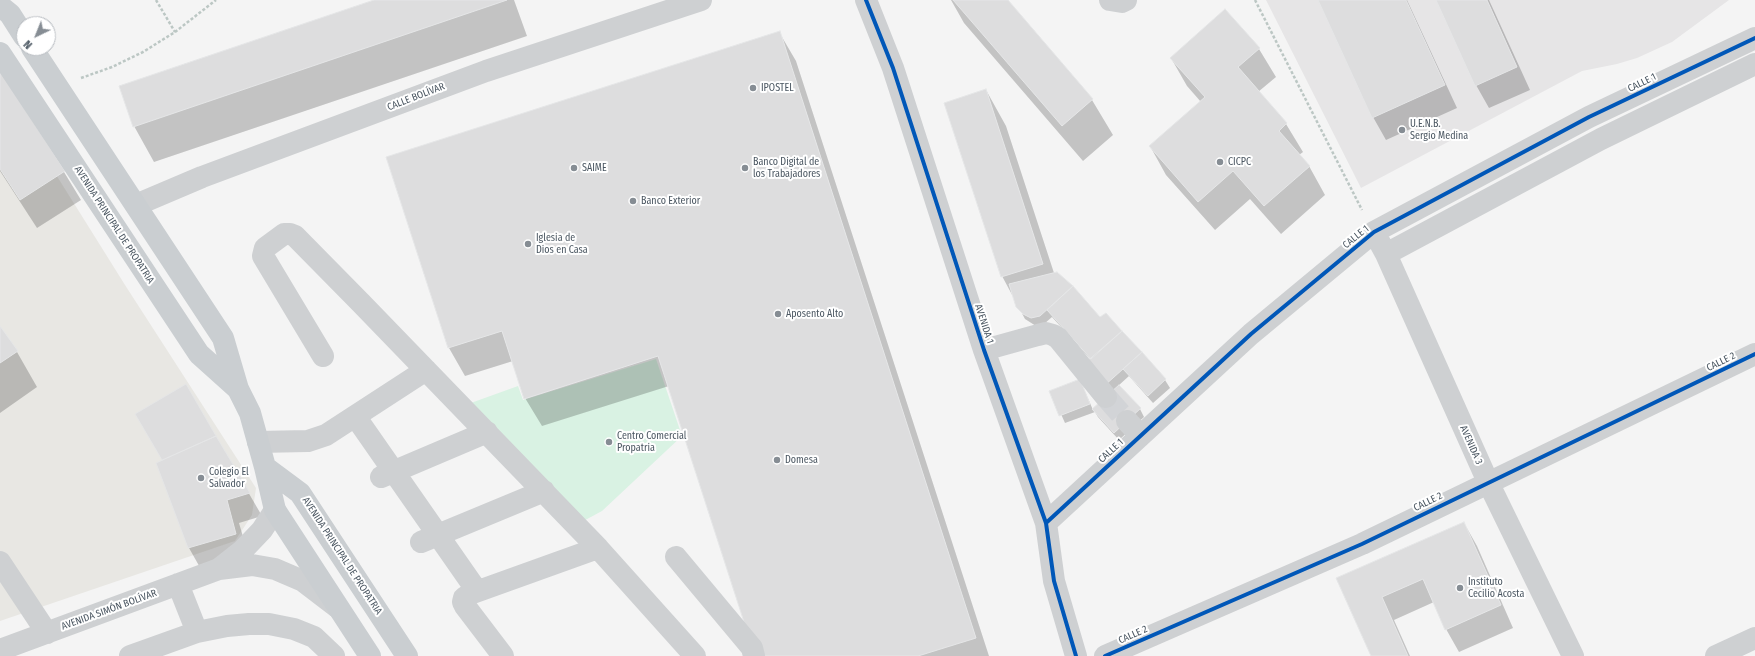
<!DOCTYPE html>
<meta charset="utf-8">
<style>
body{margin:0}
#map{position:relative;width:1755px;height:656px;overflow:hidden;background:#f4f4f4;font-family:"Fira Sans Condensed",sans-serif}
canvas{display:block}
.north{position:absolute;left:16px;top:16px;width:40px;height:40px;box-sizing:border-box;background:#fff;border:1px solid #b7bbc0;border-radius:50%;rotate:223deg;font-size:11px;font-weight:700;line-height:16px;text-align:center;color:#4a5661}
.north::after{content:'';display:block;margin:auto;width:14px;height:18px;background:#868d94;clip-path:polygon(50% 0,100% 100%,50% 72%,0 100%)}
</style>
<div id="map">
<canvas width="1755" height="656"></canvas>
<div class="north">N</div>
</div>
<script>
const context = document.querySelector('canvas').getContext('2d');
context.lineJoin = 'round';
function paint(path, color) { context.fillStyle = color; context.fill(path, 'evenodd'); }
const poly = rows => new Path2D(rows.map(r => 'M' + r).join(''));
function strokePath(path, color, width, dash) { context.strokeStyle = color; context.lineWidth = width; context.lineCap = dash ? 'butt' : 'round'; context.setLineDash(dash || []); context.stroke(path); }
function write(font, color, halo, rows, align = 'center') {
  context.font = font + ' "Fira Sans Condensed",sans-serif'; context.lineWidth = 4; context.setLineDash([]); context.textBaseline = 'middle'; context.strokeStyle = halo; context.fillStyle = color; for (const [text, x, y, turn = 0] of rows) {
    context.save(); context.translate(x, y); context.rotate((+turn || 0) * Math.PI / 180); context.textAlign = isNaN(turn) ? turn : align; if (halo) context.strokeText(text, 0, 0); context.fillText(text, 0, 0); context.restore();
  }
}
paint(poly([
 [0,85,125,285,256,488,252,515,235,541,0,621]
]), '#e8e7e3');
paint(poly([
 [1266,0,1729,0,1672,42,1637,58,1617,64,1582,71,1361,188]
]), '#e6e5e6');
paint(poly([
 [656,359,682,436,602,511,576,525,457,408,518,386,523,400]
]), '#d9f2e3');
paint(poly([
 [377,0,514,0,527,36,154,162,134,126],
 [951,0,1006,0,1092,100,1113,135,1083,161,964,23],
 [1319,0,1407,0,1457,108,1386,140,1373,117],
 [1437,0,1489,0,1530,90,1489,108,1476,85],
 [1225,10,1259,49,1276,77,1258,92,1286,124,1303,152,1299,155,1309,166,1325,195,1281,234,1250,199,1215,230,1166,175,1150,146,1201,102,1187,86,1171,58],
 [779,32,796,61,989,656,757,656,669,386,542,426,525,398,513,361,465,376,449,348,387,157],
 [0,73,64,172,81,200,37,228,0,171],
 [986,90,1006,126,1054,273,1056,273,1072,287,1100,319,1106,314,1165,380,1170,388,1153,403,1129,376,1118,386,1140,409,1144,417,1119,440,1098,417,1095,412,1065,423,1051,392,1080,380,1093,410,1110,394,1091,360,1052,317,1044,324,1036,326,1025,319,1002,276],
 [0,328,17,352,37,387,0,413],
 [186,385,262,516,239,523,249,557,202,571,189,548,158,463,163,461,136,414],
 [1464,523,1477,546,1513,628,1459,652,1446,629,1434,602,1394,620,1410,656,1372,656,1338,578]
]), '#0003');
const building = poly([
 [374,0,507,0,133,127,119,86,374,0],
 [953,0,1008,0,1093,99,1062,126,953,0],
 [1318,0,1406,0,1445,85,1372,118,1318,0],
 [1436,0,1487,0,1517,67,1475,86,1436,0],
 [1225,9,1260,48,1238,67,1287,123,1279,131,1310,166,1264,206,1233,171,1198,202,1149,146,1205,97,1170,58,1225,9],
 [780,31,976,638,918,656,755,656,658,356,524,399,502,331,448,348,386,157,780,31],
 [0,71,65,171,20,200,0,169,0,71],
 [986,89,1043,264,1001,277,944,103,986,89],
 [1057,272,1073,286,1040,316,1031,318,1023,314,1016,307,1009,284,1057,272],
 [1073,286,1100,317,1106,313,1122,331,1091,359,1047,310,1073,286],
 [0,326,18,351,0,363,0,326],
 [1122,331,1142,352,1104,386,1084,364,1122,331],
 [1142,352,1166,379,1148,396,1123,369,1142,352],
 [1080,379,1090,404,1059,416,1049,391,1080,379],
 [186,384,216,436,162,460,135,414,186,384],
 [1119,385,1141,408,1114,433,1092,409,1119,385],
 [216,436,250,493,227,500,236,534,188,548,156,463,216,436],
 [1464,522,1501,605,1445,630,1423,579,1382,597,1408,656,1371,656,1336,578,1464,522]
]);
paint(building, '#ddddde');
strokePath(building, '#e5e6e7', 1);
strokePath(poly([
 [1106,397,1127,421]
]), '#d2d4d7', 22, [22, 11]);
strokePath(poly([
 [156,0,175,32],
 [1255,0,1362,210],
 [81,78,112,67,143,52,175,32,216,0]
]), '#bcc7c4', 2.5, [3, 2]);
strokePath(poly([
 [866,0,893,68,984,350,1046,523,1054,581,1076,656],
 [1110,0,1122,2,1126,0],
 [136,205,202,177,486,71,701,0],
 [1374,232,1386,254,1488,482,1573,656],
 [1386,254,1601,139,1755,64],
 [984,350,1038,335,1046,333,1053,335,1058,338,1106,397],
 [323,356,263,256,265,248,284,234,290,234,295,236,361,303,598,548,695,656],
 [355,416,477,591],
 [1127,421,1140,435],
 [258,442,308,441,326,435,426,370],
 [381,477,487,432],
 [1046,523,1251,334,1374,232,1589,117,1755,38],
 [421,542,544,491],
 [676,557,752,648,754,656],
 [0,562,47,633],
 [219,569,242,551,262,530,275,510],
 [178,584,197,632],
 [0,650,219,569,252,565,275,569,303,581,337,607],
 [130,656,197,632,227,626,249,624,269,624,294,629,314,637,334,656],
 [503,656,465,606,463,602,464,598,470,594,598,548],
 [1105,656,1362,544,1755,354],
 [1716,656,1755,638]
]), '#ced0d2', 22);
strokePath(poly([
 [0,6,10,14,24,36],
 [32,48,223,338,238,389,250,413,265,467,275,510,370,656],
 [0,53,199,354,238,389],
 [265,467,300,493,407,656]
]), '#caced1', 22);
strokePath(poly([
 [866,0,893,68,984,350,1046,523,1054,581,1076,656],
 [1046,523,1251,334,1374,232,1589,117,1755,38],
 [1105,656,1362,544,1755,354]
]), '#0057b8', 4);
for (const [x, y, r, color] of [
 [753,88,4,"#868d94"],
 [1402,130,4,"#868d94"],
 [1220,162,4,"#868d94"],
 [574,168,4,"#868d94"],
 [745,168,4,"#868d94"],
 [633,201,4,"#868d94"],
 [528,244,4,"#868d94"],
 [778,314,4,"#868d94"],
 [609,442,4,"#868d94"],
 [777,460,4,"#868d94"],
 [201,478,4,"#868d94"],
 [1460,588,4,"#868d94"]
]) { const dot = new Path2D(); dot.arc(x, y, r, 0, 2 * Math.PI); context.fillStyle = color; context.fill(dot); strokePath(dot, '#fff', 1.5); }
write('10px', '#4a5661', '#fff', [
 ["CALLE 1",1642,83,-26],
 ["CALLE BOLÍVAR",416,97,-21],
 ["AVENIDA PRINCIPAL DE PROPATRIA",114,225,57],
 ["CALLE 1",1356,237,-39],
 ["AVENIDA 1",984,324,72],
 ["CALLE 2",1721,362,-26],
 ["AVENIDA 3",1471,445,66],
 ["CALLE 1",1111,451,-43],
 ["CALLE 2",1428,502,-26],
 ["AVENIDA PRINCIPAL DE PROPATRIA",342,556,57],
 ["AVENIDA SIMÓN BOLÍVAR",109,610,-20],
 ["CALLE 2",1133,635,-24]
]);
write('10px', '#4a5661', '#fff', [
 ["IPOSTEL",761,88],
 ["U.E.N.B.",1410,124],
 ["Sergio Medina",1410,136],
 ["Banco Digital de",753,162],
 ["los Trabajadores",753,174],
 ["CICPC",1228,162],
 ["SAIME",582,168],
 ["Banco Exterior",641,201],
 ["Iglesia de",536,238],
 ["Dios en Casa",536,250],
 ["Aposento Alto",786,314],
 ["Centro Comercial",617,436],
 ["Propatria",617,448],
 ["Domesa",785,460],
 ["Colegio El",209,472],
 ["Salvador",209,484],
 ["Instituto",1468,582],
 ["Cecilio Acosta",1468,594]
], 'left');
</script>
